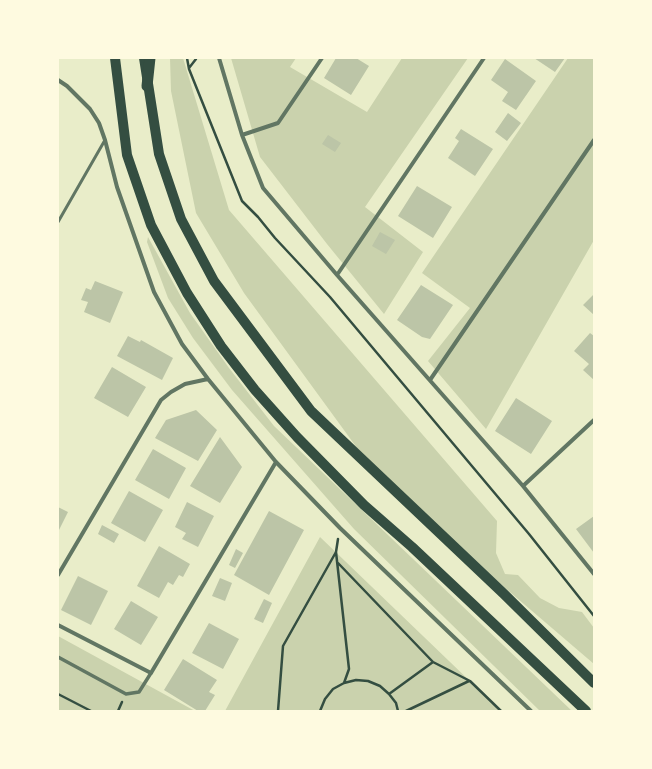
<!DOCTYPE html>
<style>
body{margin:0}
#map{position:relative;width:652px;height:769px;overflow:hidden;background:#e9edc9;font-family:Georgia,serif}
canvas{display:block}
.frame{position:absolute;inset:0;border:59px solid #fefae0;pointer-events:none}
</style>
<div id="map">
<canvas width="652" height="769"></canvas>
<div class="frame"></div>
</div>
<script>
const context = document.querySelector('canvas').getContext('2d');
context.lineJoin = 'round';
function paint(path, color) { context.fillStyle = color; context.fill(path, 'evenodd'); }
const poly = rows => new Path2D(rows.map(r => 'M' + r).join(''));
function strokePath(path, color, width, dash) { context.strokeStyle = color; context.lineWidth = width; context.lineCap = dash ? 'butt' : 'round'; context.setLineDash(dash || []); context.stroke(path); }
paint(poly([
 [170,58,183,58,229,210,497,521,496,553,505,574,518,575,540,598,559,608,582,612,594,628,594,664,490,575,360,452,244,293,196,213,171,91],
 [231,58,296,58,290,67,367,112,402,58,468,58,365,207,423,252,384,314,327,244,260,157],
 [568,58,594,58,594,240,486,429,428,361,470,308,422,273],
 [148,237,190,313,229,368,274,426,572,711,540,711,354,529,232,390,193,338,168,298,147,242],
 [320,537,501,711,225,711],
 [58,636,195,711,58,711]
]), '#cad2ad');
paint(poly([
 [336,58,356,58,369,66,351,95,324,78],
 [534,58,565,58,555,72],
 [505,59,536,81,516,110,502,101,508,92,491,80],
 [508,113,521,123,507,141,495,132],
 [461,129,493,149,475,176,448,158,459,141,455,138],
 [328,135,341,143,335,152,322,144],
 [417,186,452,207,433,238,398,216],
 [380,232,395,240,386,254,372,246],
 [95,281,123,292,110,323,84,312,88,302,81,300,86,288,91,290],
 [421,285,453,305,430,339,422,337,397,320],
 [594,294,594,315,583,305],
 [590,333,594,336,594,380,583,370,589,364,574,351],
 [128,336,140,342,141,340,173,358,162,380,117,356],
 [112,367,146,387,128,417,94,398],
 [516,398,552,421,531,454,495,431],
 [196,410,217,430,198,461,155,438,166,420],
 [220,437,242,467,220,503,190,486],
 [153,449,186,468,169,499,135,480],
 [129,491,163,510,145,542,111,523],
 [187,502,214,516,198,547,182,539,186,533,175,527],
 [58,507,68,512,58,532],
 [269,511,304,530,269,595,234,575],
 [594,516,594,553,576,529],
 [102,525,119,534,114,543,98,534],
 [159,546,190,564,183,577,179,575,173,585,168,582,159,598,137,586],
 [236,549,243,553,235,568,229,565],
 [78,576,108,591,91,625,61,610],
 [220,578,232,583,225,601,212,596],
 [264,599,272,603,263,623,254,619],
 [131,601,158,617,141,645,114,629],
 [209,623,239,639,223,669,192,653],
 [183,659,217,680,209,692,215,695,205,711,198,711,164,690]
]), '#bcc5a7');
strokePath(poly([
 [187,58,189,69,242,201,258,217,275,238,330,297,529,534,594,616],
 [189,68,196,59],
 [338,539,336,552,349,669,344,683],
 [338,563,433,662,389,694],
 [433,662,470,681,501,711],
 [58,694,91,711],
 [118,711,122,702],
 [278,711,283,646,336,552],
 [320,711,325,699,333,689,344,683,356,680,368,681,380,686,389,694,396,703,398,711],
 [406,711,469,681]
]), '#344e41', 2.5);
strokePath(poly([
 [58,222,105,140]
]), '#617663', 3);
strokePath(poly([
 [58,657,126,694,139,692,151,673]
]), '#617663', 3.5);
strokePath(poly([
 [219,58,242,135,263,188,337,275,523,486,594,574],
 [58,80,67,86,90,109,99,123,105,140,117,187,154,292,182,344,208,379,276,462,340,528,531,711],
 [242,135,278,123,322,58],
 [337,275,484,58],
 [430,380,594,140],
 [523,486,594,420],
 [58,575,161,400,171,392,185,384,208,379],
 [58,625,151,673,276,462]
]), '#617663', 4);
strokePath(poly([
 [115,58,127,155,151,225,187,293,221,346,255,390,297,437,364,505,412,547,586,711],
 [144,58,159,154,181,219,214,281,311,411,504,594,594,683]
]), '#344e41', 10);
strokePath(poly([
 [147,86,150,58]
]), '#344e41', 11);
</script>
